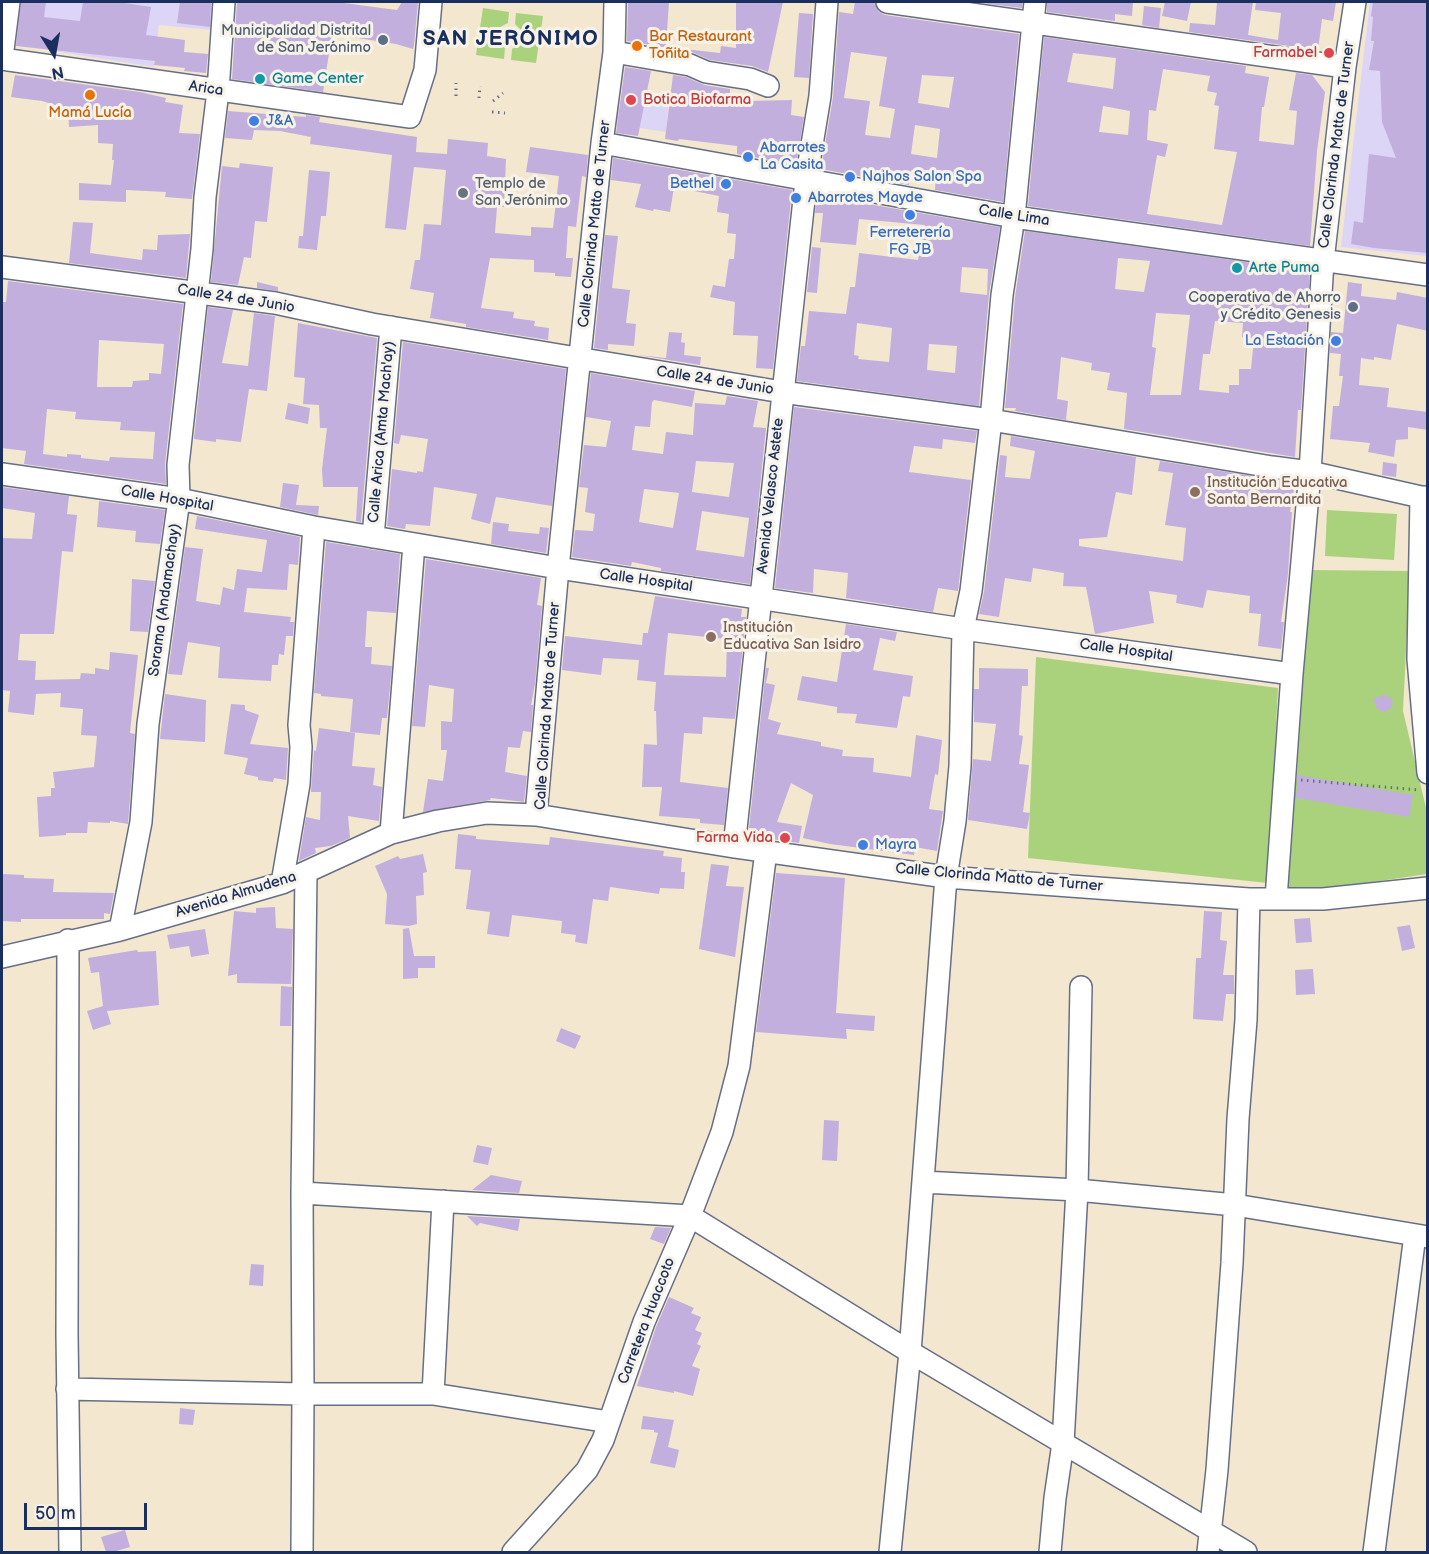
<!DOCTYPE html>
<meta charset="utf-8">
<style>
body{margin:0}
#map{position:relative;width:1429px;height:1554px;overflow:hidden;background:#f3e7d0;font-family:"Balsamiq Sans",sans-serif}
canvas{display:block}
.frame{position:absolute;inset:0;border:3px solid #1b2f5e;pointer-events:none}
.north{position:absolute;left:24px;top:24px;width:60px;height:60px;-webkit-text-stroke:4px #f7f3e8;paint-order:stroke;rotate:169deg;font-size:16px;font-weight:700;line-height:24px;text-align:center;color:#1b2f5e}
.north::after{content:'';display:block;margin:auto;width:21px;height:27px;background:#1b2f5e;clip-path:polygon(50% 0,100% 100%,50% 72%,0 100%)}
.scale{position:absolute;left:24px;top:1503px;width:123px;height:27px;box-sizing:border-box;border:3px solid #1b2f5e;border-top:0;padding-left:8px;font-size:18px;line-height:21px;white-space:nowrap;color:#1b2f5e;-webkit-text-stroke:4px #f7f3e8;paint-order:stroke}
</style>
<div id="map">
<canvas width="1429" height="1554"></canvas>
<div class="frame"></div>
<div class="north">N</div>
<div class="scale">50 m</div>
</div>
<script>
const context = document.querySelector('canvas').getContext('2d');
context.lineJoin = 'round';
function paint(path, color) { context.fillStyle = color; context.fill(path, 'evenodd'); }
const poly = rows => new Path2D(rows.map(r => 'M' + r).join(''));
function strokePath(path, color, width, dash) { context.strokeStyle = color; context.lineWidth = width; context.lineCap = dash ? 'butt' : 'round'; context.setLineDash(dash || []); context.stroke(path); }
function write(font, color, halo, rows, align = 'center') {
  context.font = font + ' "Balsamiq Sans",sans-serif'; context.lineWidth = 6; context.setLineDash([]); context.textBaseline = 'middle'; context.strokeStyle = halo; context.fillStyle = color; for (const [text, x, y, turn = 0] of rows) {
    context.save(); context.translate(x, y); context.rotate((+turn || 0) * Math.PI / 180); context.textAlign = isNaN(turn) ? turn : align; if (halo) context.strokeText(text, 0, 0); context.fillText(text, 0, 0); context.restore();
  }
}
paint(poly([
 [20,2,215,2,212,30,159,25,154,67,16,45],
 [1370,2,1427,2,1427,256,1341,247],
 [646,91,660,98,669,98,666,132,614,124,616,109,642,112]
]), '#dcd5f6');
paint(poly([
 [483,8,509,12,508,23,502,26,498,30,480,28],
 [516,13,543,16,540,37,522,34,520,29,515,24],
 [479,33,496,36,500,45,505,48,504,59,476,55],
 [522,40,539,43,536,63,511,60,512,49,519,44],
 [1327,510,1397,514,1394,560,1325,556],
 [1310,570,1410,571,1403,711,1427,812,1427,874,1325,889,1282,888,1297,775],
 [1036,657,1278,688,1268,883,1028,858]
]), '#aad27c');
paint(poly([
 [21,2,46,2,44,17,80,21,83,2,118,2,151,7,146,35,185,40,184,52,208,54,206,73,184,71,185,68,154,65,155,61,16,46],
 [180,2,211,2,210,27,177,23],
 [237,2,336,2,397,10,402,2,418,2,414,45,413,49,396,44,332,34,323,92,232,79],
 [628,2,669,2,666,47,720,53,721,46,736,48,736,2,783,2,768,72,752,66,710,60,692,52,627,41],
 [855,2,874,2,879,12,885,15,1019,34,1003,202,935,190,936,174,911,170,909,185,821,169,833,97,839,12,853,14],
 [851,52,887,57,879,106,895,109,890,138,865,135,870,101,844,98],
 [922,75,954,77,949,108,918,103],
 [915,125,940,129,937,158,911,154],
 [974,2,1022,2,1022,8],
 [1047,2,1133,2,1132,16,1115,14,1115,21,1047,12],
 [1165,2,1191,2,1187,21,1162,16],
 [1217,2,1253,2,1248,35,1278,40,1281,13,1255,10,1256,2,1336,2,1333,21,1322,19,1318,50,1189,32,1190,23,1215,25],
 [1373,2,1428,2,1428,253,1374,248,1351,244,1354,221,1363,223,1369,154,1396,158,1382,122,1380,71,1369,70,1374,41,1371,41,1373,17,1371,16],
 [1144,6,1161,8,1159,28,1142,25],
 [799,13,813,14,809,78,794,77],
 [1044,37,1246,66,1245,73,1269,77,1264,107,1262,107,1259,141,1294,145,1297,111,1289,110,1296,73,1312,75,1325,92,1317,151,1310,246,1028,206],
 [1073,53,1116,58,1113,89,1067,82],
 [1163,69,1210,76,1207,91,1217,93,1214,105,1219,106,1214,149,1237,152,1222,225,1147,214,1157,155,1165,157,1168,144,1147,140,1149,110,1156,111],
 [1103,106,1130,111,1128,135,1099,132],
 [625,67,651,71,638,136,616,133],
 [15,75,140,92,166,98,165,102,183,105,179,133,200,134,192,199,165,197,166,192,126,190,126,202,79,200,79,183,111,185,114,160,112,160,113,144,98,143,98,125,69,127,68,109,42,101,11,97],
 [673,75,686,77,704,85,730,89,730,99,748,101,792,100,791,115,804,117,796,165,737,154,737,146,679,139,678,141,665,139],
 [228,111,306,117,306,115,320,117,319,122,417,137,416,152,447,154,448,139,488,143,487,156,506,159,504,207,497,207,495,233,531,236,531,227,553,228,559,176,526,172,530,147,588,155,586,177,582,176,576,227,568,226,566,258,573,258,571,277,555,276,555,273,534,272,534,260,490,258,481,308,514,312,513,318,535,321,534,326,549,328,548,340,466,327,466,324,430,318,434,293,410,289,415,260,420,260,424,224,441,225,446,170,414,167,406,230,385,228,392,155,310,144,311,137,280,131,254,130,252,140,225,138],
 [613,158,792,190,773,369,756,368,758,336,733,335,735,302,710,297,713,285,725,287,729,259,734,259,736,234,727,233,729,214,717,212,719,196,674,187,670,212,654,209,653,211,635,207,641,184,611,180],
 [240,163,273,167,267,222,255,221,251,258,244,257,238,285,211,282,222,166,239,168],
 [309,170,330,172,326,216,321,216,317,250,298,248,299,236,303,236],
 [817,195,1000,227,989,294,979,406,797,381,801,346,805,346,809,311,846,314,850,287,855,287,859,253,918,260,925,225,859,219,856,245,820,242,823,213,815,213],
 [962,267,988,269,987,295,960,292],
 [857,323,892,328,889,362,858,359,859,356,854,355],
 [929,344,957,346,955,373,927,370],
 [73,222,93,223,90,253,142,260,143,249,157,250,158,235,190,234,186,278,69,263],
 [1025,231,1310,271,1301,410,1298,410,1295,457,1124,429,1127,393,1107,390,1110,373,1091,370,1092,363,1061,357,1057,399,1068,401,1066,420,1015,411,1016,408,1005,408,1015,297],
 [1118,258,1150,261,1144,292,1115,289],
 [1156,313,1190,315,1181,395,1150,395,1156,348,1152,347],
 [1215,321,1243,323,1242,337,1254,339,1251,369,1239,369,1239,385,1229,385,1229,393,1199,390,1203,354,1210,354],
 [605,235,618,236,612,288,630,290,626,323,636,324,634,346,608,344,608,350,594,348],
 [812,247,821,248,817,293,807,292],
 [8,281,183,304,165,464,166,484,24,464,26,451,2,448,2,302,6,302],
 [99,340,164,344,161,374,149,373,149,380,133,381,132,387,97,387],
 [47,409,76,412,75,419,121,422,120,430,155,432,153,459,110,457,109,461,81,458,81,455,67,454,67,457,43,454],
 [257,282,278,287,278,291,257,288],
 [1348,282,1362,284,1361,296,1396,300,1397,292,1428,298,1428,331,1397,324,1391,360,1374,357,1374,360,1361,358,1359,385,1389,388,1387,407,1428,412,1428,430,1408,427,1408,439,1396,440,1394,457,1368,452,1370,443,1330,439,1333,406,1339,406,1343,376,1339,376,1341,354,1330,353,1331,332,1343,333],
 [208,307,233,310,222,363,248,366,254,313,275,316,267,391,249,389,241,442,216,439,216,442,194,439],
 [298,323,377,338,361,522,356,521,358,487,323,487,322,469,327,428,320,428,319,405,303,404,305,378,294,377],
 [669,332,682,333,681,342,685,343,684,355,701,357,700,365,638,355,666,358],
 [403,342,566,369,552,506,496,497,490,524,471,519,477,494,434,487,430,526,406,524,405,529,387,526,392,469,417,473,417,471,423,472,428,439,401,435,399,444,394,443],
 [591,373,695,391,692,407,654,400,652,402,650,427,635,426,632,450,663,454,666,432,693,435,695,403,725,405,727,396,758,401,753,427,766,428,750,584,661,571,661,568,632,562,631,566,572,557,575,530,593,531,595,514,585,512,588,488,579,487,584,445,606,447,611,421,586,417],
 [696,461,734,463,729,497,692,492],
 [644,489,679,493,673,528,639,522],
 [702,511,749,518,744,557,696,550],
 [288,403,310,408,308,424,285,419],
 [794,407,977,431,975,443,943,439,942,449,914,446,909,472,971,480,958,591,938,588,933,612,846,598,848,573,814,569,813,593,775,588],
 [1011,436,1136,457,1132,495,1116,492,1107,537,1079,539,1079,546,1183,561,1186,528,1165,525,1173,473,1158,471,1160,461,1295,483,1290,512,1292,512,1288,574,1281,622,1284,622,1281,649,1258,646,1261,614,1249,613,1250,596,1207,590,1203,608,1176,603,1177,595,1149,591,1154,623,1095,634,1086,587,1063,586,1064,573,1033,568,1031,582,1005,578,999,617,979,614,984,592,1000,455,1007,456,1005,477,1030,479,1035,451,1010,446],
 [1383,462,1397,464,1396,477,1382,475],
 [283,483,299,485,296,505,319,506,318,515,280,507],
 [2,487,69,496,67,514,77,515,73,552,62,551,54,634,20,634,18,660,36,661,35,680,80,679,81,673,95,674,95,668,109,670,110,652,138,655,130,733,135,734,128,824,110,821,110,823,88,822,87,833,66,833,66,835,39,837,37,797,51,796,51,788,55,788,53,772,94,767,97,736,81,735,83,709,60,707,61,693,36,694,34,715,8,712,10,691,2,690,2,538,32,539,35,513,2,508],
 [99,501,165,510,160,544,135,542,136,531,97,527],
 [197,516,300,537,298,565,289,564,287,590,247,588,244,612,291,617,290,622,294,622,293,636,286,636,284,655,279,654,278,665,272,665,271,681,218,678,220,647,188,642,182,675,168,674,185,547,203,549,196,601,220,605,223,587,234,590,237,569,262,572,267,540,195,529],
 [493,522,509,524,508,531,539,534,540,527,549,528,546,553,491,544],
 [326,542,400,554,396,613,367,611,365,647,372,647,371,664,392,666,387,718,382,718,380,735,350,732,353,699,321,696,321,694,314,693],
 [426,559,541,578,537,605,542,606,535,684,531,705,533,705,531,732,523,731,520,748,508,747,505,772,527,776,524,802,491,798,490,800,423,812,428,779,443,781,447,750,441,750,441,721,452,722,454,689,429,685,425,727,412,726],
 [132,579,155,581,148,632,130,631],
 [655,596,742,609,741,617,746,617,735,719,703,717,702,734,684,733,680,782,728,788,724,825,700,823,700,819,659,816,662,787,642,787,644,744,657,745,656,711,654,711,656,682,637,680,639,660,603,658,601,675,562,670,565,636,642,645,643,633,648,633],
 [668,633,727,639,726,677,664,675],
 [846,624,897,632,895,641,880,638,873,670,913,676,910,697,903,696,897,728,855,723,857,714,837,713,837,707,797,700,802,676,837,682],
 [766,668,769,668,766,683,775,685,768,719,781,723,777,734,821,742,821,746,843,750,842,756,874,758,873,772,911,777,916,735,942,740,938,775,935,774,929,809,943,811,937,851,915,847,914,855,830,844,803,838,813,795,791,783,777,822,802,826,799,843,750,836,751,828,749,828],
 [979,668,1028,669,1028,686,1022,686,1019,735,1023,736,1019,764,1029,765,1023,812,1030,813,1027,829,968,820,973,759,991,761,996,724,974,722,974,689,979,689],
 [165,694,206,700,205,742,160,739],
 [1383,695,1387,695,1393,702,1392,707,1385,712,1377,709,1373,699],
 [231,704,245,705,245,710,259,715,250,744,288,748,286,780,274,778,273,782,258,780,258,777,244,774,248,758,224,754],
 [319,728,355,733,352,766,375,768,373,785,382,787,379,821,348,816,350,838,331,846,315,848,316,853,299,861,306,817,320,820,321,792,311,792,314,750,316,751],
 [1298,775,1413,795,1409,817,1296,798],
 [458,834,476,836,476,839,549,845,550,837,664,851,663,856,682,858,681,872,685,872,684,889,660,888,659,894,610,887,608,901,593,899,587,944,575,942,576,935,561,933,562,921,512,915,509,937,487,934,490,912,466,909,471,870,455,869],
 [423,854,427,872,423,873,424,895,416,896,417,924,409,926,385,924,387,894,375,866,398,856,400,859],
 [711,864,729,866,726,886,744,887,735,957,699,949],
 [776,873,845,878,836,1013,875,1016,874,1031,846,1029,847,1039,756,1032],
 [2,874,24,875,24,878,54,879,53,892,114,893,110,914,104,913,104,919,21,919,21,922,2,921],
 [275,907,276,928,293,929,291,984,237,983,237,974,228,976,234,911,256,913,256,908],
 [1204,911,1222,912,1220,940,1227,941,1223,975,1234,975,1234,994,1226,994,1223,1021,1193,1019,1196,958,1201,958],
 [1310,918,1312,942,1296,943,1294,919],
 [1410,925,1415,948,1402,951,1397,927],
 [409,928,414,956,435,956,435,968,418,968,418,978,403,979,403,929],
 [205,929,209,954,191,957,189,946,170,949,167,935],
 [137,950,138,952,156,951,159,1005,107,1011,111,1024,93,1030,87,1011,103,1006,99,972,91,973,88,958],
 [1313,969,1315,994,1296,995,1295,970],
 [281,986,292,987,291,1026,280,1026],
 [561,1028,581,1036,575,1049,556,1041],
 [824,1120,839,1121,837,1161,822,1160],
 [477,1145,492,1148,488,1165,473,1162],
 [491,1175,522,1181,519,1193,472,1190],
 [467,1216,520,1219,518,1231,480,1223,477,1226],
 [655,1227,671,1228,664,1244,650,1239],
 [251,1264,264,1265,263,1286,249,1285],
 [669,1297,694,1308,691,1313,701,1317,695,1330,702,1333,697,1344,701,1346,692,1366,700,1369,693,1396,674,1391,674,1393,637,1386,656,1327],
 [180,1408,195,1410,193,1425,179,1424],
 [643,1416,674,1420,668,1447,679,1450,675,1468,650,1463,658,1433,654,1432,654,1430,641,1429],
 [125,1530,130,1547,113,1552,106,1552,101,1537]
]), '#c2afdd');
const minor = poly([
 [887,2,1345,67],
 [614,52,690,65,706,72,750,79,768,86],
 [2,58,9,2],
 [2,59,410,117,425,70,431,2],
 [602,143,1014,217,1428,275],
 [2,267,275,303,372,324,782,392,991,420,1272,467,1310,472,1421,497,1428,497],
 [2,474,179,499,314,527,558,568,963,629,1292,674],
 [1421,497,1418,659,1428,773],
 [373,537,391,327],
 [536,815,558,568,602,143,614,52,615,2],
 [391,833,414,544],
 [734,847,806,181,820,96,827,2],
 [282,883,299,784,301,747,299,725,314,527],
 [1276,899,1292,674,1310,472,1323,261,1345,67,1355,2],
 [120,930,141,822,148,724,179,499,178,465,202,249,205,197,218,91,224,2],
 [68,940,67,1334,70,1552],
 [2,957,120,930,282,883,391,833,438,821,487,813,536,815,734,847,946,877,1249,899,1323,899,1428,888],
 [923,1182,1077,1190,1081,987],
 [302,1193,306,872],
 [67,1389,303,1394,302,1552],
 [433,1394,443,1201],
 [609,1422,433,1394,303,1394,302,1193,690,1216,910,1352,1063,1443,1077,1190,1235,1205,1428,1237],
 [513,1552,587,1470,603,1440,644,1322,690,1216,722,1132,739,1066,766,851],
 [890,1552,910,1352,946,877,955,821,960,766,963,629,971,591,991,420,1002,295,1014,217,1035,2],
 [1050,1552,1055,1498,1063,1443,1246,1552],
 [1208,1552,1217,1470,1232,1263,1238,1119,1246,1020,1249,899],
 [1374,1552,1415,1235]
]);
strokePath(minor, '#676f86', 24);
strokePath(poly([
 [456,96,456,83],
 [479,98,480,86],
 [493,101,503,93],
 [492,112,505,113],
 [1301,780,1420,790]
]), '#676f86', 3, [1.5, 4.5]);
strokePath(minor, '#fff', 21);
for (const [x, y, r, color] of [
 [383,40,6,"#5c6f8a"],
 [637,46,6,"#e8710a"],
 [1329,53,6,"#e0444e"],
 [260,79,6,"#0f9aa8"],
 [90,95,6,"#e8710a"],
 [631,100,6,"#e0444e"],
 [254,121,6,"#3f7fe0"],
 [748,157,6,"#3f7fe0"],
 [850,177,6,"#3f7fe0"],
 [726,184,6,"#3f7fe0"],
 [463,193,6,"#6b7280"],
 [796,198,6,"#3f7fe0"],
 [910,215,6,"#3f7fe0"],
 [1237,268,6,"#0f9aa8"],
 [1353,307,6,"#5c6f8a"],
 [1336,341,6,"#3f7fe0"],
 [1195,492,6,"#8d6e63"],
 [711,637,6,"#8d6e63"],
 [785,838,6,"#e0444e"],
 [863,845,6,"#3f7fe0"]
]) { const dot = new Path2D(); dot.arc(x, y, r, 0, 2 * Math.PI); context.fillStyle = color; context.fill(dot); strokePath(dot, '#f7f3e8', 2); }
write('15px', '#4e5e75', '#f7f3e8', [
 ["Municipalidad Distrital",371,31],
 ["de San Jerónimo",371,48],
 ["Cooperativa de Ahorro",1341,298],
 ["y Crédito Genesis",1341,315]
], 'right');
write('15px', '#c56008', '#f7f3e8', [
 ["Bar Restaurant",649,37],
 ["Toñita",649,54],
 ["Mamá Lucía",90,113,"center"]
], 'left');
write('15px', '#be3a42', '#f7f3e8', [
 ["Farmabel",1317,53],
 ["Botica Biofarma",643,100,"left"],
 ["Farma Vida",773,838]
], 'right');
write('15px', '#0d838f', '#f7f3e8', [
 ["Game Center",272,79],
 ["Arte Puma",1249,268]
], 'left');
write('15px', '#1b2f5e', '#f7f3e8', [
 ["Arica",206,89,8],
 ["Calle Clorinda Matto de Turner",1337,145,-83],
 ["Calle Lima",1014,216,9],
 ["Calle Clorinda Matto de Turner",595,224,-84],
 ["Calle 24 de Junio",236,299,9],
 ["Calle 24 de Junio",715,381,9],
 ["Calle Arica (Amta Mach'ay)",382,432,-85],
 ["Avenida Velasco Astete",771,496,-84],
 ["Calle Hospital",167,499,10],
 ["Calle Hospital",646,581,8],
 ["Sorama (Andamachay)",165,600,-82],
 ["Calle Hospital",1126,651,8],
 ["Calle Clorinda Matto de Turner",548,706,-86],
 ["Calle Clorinda Matto de Turner",999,878,5],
 ["Avenida Almudena",236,895,-17],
 ["Carretera Huaccoto",647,1321,-69]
]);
write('15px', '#366cbe', '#f7f3e8', [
 ["J&A",266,121],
 ["Abarrotes",760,148],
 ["La Casita",760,165],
 ["Najhos Salon Spa",862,177],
 ["Bethel",714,184,"right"],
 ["Abarrotes Mayde",808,198],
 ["Ferreterería",910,233,"center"],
 ["FG JB",910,250,"center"],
 ["La Estación",1324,341,"right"],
 ["Mayra",875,845]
], 'left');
write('15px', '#5b616d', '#f7f3e8', [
 ["Templo de",475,184],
 ["San Jerónimo",475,201]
], 'left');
write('15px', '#785e54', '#f7f3e8', [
 ["Institución Educativa",1207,483],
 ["Santa Bernardita",1207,500],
 ["Institución",723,628],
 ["Educativa San Isidro",723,645]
], 'left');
context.letterSpacing = '1.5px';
write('bold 21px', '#1b2f5e', '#f7f3e8', [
 ["SAN JERÓNIMO",511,40]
]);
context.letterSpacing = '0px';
</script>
